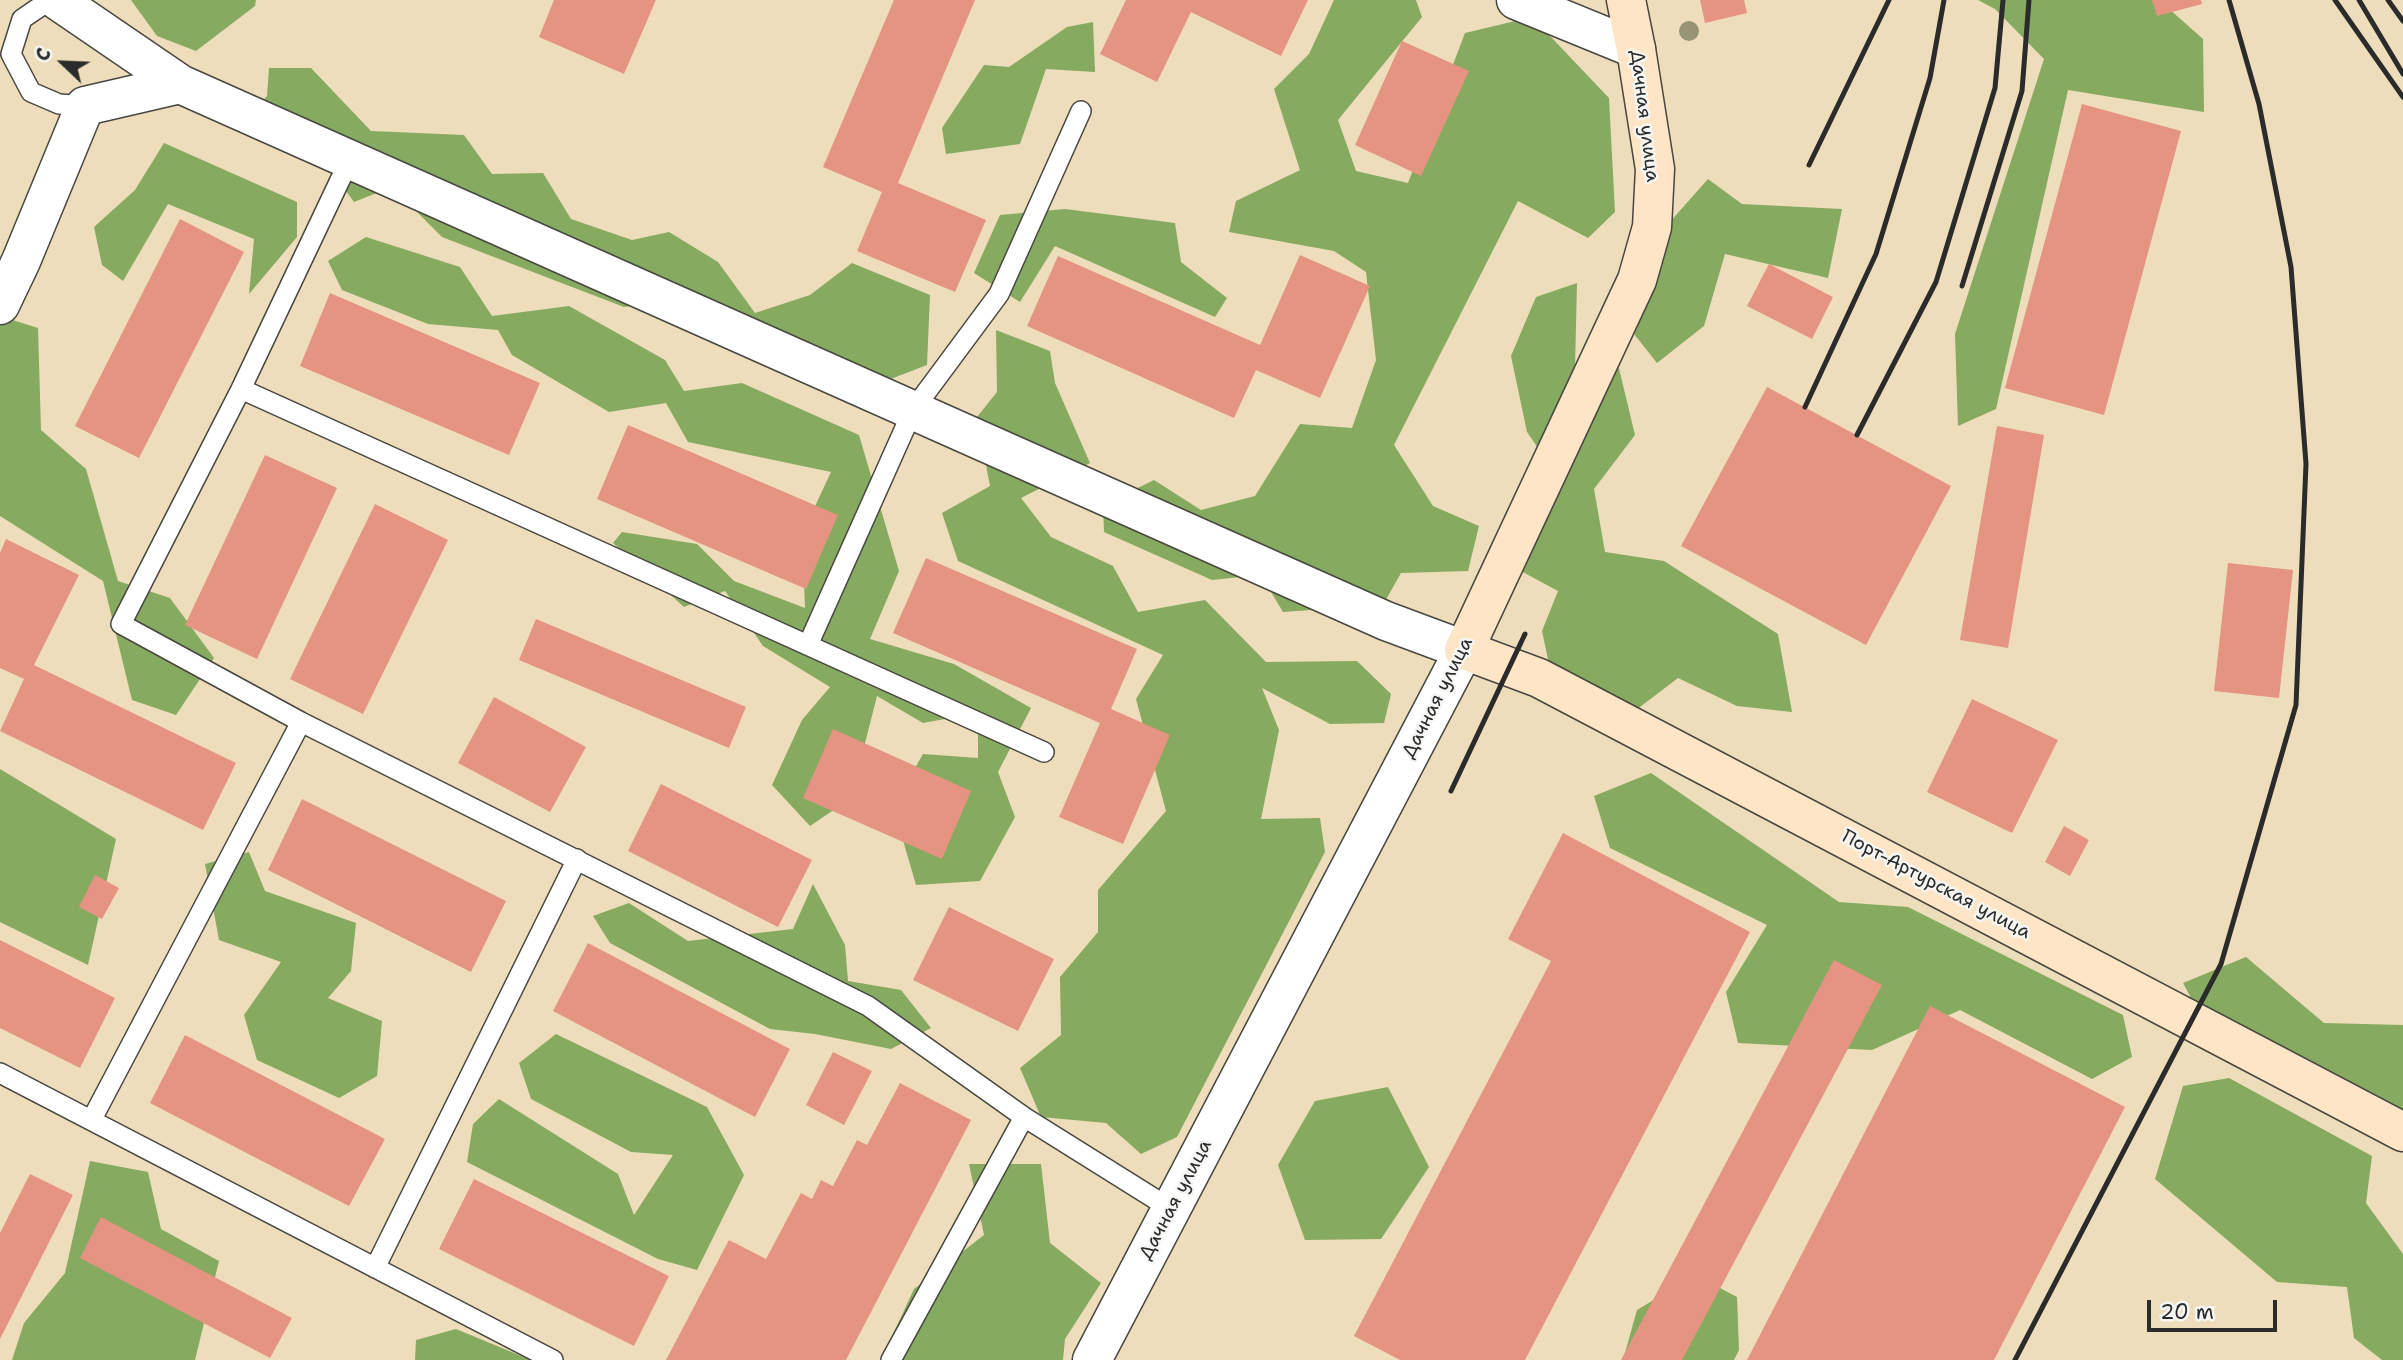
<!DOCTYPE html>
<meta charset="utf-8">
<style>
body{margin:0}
#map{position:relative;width:2403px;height:1360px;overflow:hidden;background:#edddbb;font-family:"Shantell Sans",sans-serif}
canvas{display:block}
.north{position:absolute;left:28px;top:28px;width:70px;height:70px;-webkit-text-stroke:5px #f6f6f2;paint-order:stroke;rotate:293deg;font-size:19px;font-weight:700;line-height:28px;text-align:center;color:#2b2b2b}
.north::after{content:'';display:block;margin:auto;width:24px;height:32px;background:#2b2b2b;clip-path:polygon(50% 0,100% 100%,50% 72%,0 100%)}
.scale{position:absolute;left:2147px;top:1300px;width:130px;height:32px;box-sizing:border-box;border:4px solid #2b2b2b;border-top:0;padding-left:9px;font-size:21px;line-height:24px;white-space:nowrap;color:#2b2b2b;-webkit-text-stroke:5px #f6f6f2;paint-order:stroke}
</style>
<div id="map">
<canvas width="2403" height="1360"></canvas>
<div class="north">С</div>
<div class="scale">20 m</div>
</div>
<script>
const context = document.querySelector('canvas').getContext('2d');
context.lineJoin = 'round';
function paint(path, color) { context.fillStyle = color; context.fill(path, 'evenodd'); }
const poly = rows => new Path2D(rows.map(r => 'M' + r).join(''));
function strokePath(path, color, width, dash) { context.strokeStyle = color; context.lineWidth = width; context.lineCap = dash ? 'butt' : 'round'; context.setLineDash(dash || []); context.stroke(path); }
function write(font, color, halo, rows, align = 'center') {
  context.font = font + ' "Shantell Sans",sans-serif'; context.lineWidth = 5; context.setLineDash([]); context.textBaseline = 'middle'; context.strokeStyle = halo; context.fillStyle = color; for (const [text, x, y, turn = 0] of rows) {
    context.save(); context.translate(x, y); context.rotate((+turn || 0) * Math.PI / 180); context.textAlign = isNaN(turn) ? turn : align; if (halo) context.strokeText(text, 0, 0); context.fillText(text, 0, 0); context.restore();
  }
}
paint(poly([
 [131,0,256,0,255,6,196,51,157,36],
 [1334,0,1416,0,1422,17,1338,120,1356,171,1408,183,1465,33,1532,17,1609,98,1615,212,1588,238,1518,201,1394,445,1433,506,1479,526,1468,571,1401,573,1383,605,1283,612,1261,575,1212,580,1104,532,1103,505,1154,480,1201,510,1255,496,1300,424,1352,428,1376,360,1366,272,1334,251,1229,232,1236,201,1300,170,1274,89,1309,54],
 [1978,0,2159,0,2203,39,2204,112,2068,90,1996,409,1958,426,1955,334,2044,59,1995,9],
 [1093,22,1095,72,1046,69,1020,144,946,154,942,128,984,65,1009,67,1067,27],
 [269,68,311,68,371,131,464,135,492,174,543,173,571,219,632,240,669,232,718,262,755,313,810,295,852,263,930,295,927,365,857,392,682,298,624,307,442,237,392,187,354,202,323,159,241,124,267,96],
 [164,143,297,202,297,237,249,294,254,239,168,204,123,281,102,265,94,227,135,190],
 [1708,179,1742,204,1842,209,1828,278,1725,254,1704,326,1657,363,1634,334,1661,232],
 [1065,209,1175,223,1181,262,1227,298,1215,317,1055,246,1020,302,974,273,1000,215],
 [366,237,460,267,492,316,569,306,665,360,684,391,742,383,859,435,899,571,870,639,954,664,1031,708,998,772,1015,817,980,881,916,885,893,806,923,754,978,758,978,713,923,723,877,696,851,798,810,826,772,785,802,720,830,687,763,646,725,591,684,607,613,543,622,532,697,544,734,581,805,608,802,534,831,472,688,442,666,403,609,412,512,355,498,330,428,324,342,290,328,261],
 [1577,283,1575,367,1617,360,1635,435,1594,489,1605,552,1664,561,1778,634,1792,712,1737,706,1678,678,1619,723,1556,697,1542,631,1558,591,1519,570,1562,483,1527,432,1511,356,1536,297],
 [3,317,38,328,41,430,86,469,118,581,170,598,214,658,176,715,132,700,103,581,0,516,0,324],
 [996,330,1050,351,1055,383,1090,463,1021,498,1051,537,1113,566,1138,612,1205,600,1266,662,1357,661,1391,694,1384,723,1330,724,1262,688,1279,730,1261,819,1320,818,1325,852,1177,1137,1141,1154,1106,1123,1041,1117,1020,1068,1061,1035,1060,977,1098,932,1098,890,1166,811,1136,699,1163,655,958,561,942,513,990,486,977,417,997,392],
 [0,769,116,839,88,965,0,922],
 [1651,773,1839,902,1908,907,2123,1015,2132,1057,2092,1079,1960,1010,1872,1050,1738,1043,1726,992,1767,925,1610,848,1594,796],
 [249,852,265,891,356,923,351,971,328,998,382,1021,377,1076,339,1098,257,1060,244,1015,281,962,219,940,205,864],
 [813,884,845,945,848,981,901,990,931,1028,891,1049,815,1034,770,1029,610,943,593,916,629,903,688,941,793,929],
 [2246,957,2324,1023,2403,1025,2403,1143,2218,1048,2183,983],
 [556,1034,707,1107,744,1175,697,1270,658,1259,467,1162,473,1124,499,1099,618,1174,634,1215,673,1155,631,1152,531,1099,519,1063],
 [2229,1078,2372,1156,2366,1203,2403,1254,2403,1360,2382,1360,2354,1338,2347,1287,2277,1282,2155,1179,2183,1086],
 [1388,1087,1429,1167,1381,1239,1305,1240,1278,1165,1315,1101],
 [90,1161,148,1172,161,1229,219,1261,195,1360,12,1360,24,1323,65,1273],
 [969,1164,1041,1164,1050,1243,1101,1283,1065,1339,1063,1360,881,1360,914,1289,984,1235],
 [1695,1275,1737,1297,1739,1350,1734,1360,1623,1360,1637,1310],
 [456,1329,531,1360,415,1360,416,1340]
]), '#86aa60');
paint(poly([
 [554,0,656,0,624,74,539,37],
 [894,0,975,0,898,183,986,220,955,292,857,251,882,192,823,167],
 [1126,0,1308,0,1281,56,1191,12,1157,82,1100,54],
 [1700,0,1744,0,1747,13,1705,23],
 [2152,0,2201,0,2202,4,2157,16],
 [1402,41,1469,71,1421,176,1355,145],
 [2082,104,2181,131,2104,415,2005,388],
 [180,219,244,252,139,458,75,426],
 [1300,255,1370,286,1320,398,1256,370,1234,418,1027,326,1058,256,1260,345],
 [1769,264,1833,297,1812,339,1747,306],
 [330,293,540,383,509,455,300,366],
 [1767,387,1951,486,1866,645,1681,546],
 [628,425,838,515,806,589,597,499],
 [1997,426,2044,435,2008,648,1960,640],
 [265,455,337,488,257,659,185,625],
 [375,504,448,540,363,714,290,679],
 [6,539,79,575,34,665,236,763,203,830,0,731,24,679,0,668,0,553],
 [926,558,1137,649,1111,709,1170,735,1123,844,1059,817,1100,723,893,633],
 [2228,563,2293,570,2279,698,2214,691],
 [536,619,746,707,729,748,519,660],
 [494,697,586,747,550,812,458,763],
 [1972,699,2058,740,2012,833,1927,792],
 [833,729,971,791,942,859,803,798],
 [661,784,812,860,778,927,628,851],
 [302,799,506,901,471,972,268,870],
 [2064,826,2089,840,2070,876,2045,862],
 [1563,833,1750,932,1525,1360,1400,1360,1354,1336,1551,961,1508,939],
 [95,875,119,888,102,919,79,907],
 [949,907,1054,959,1018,1031,913,980],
 [0,940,115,998,80,1068,0,1028],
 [588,943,790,1049,755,1117,553,1011],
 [1834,960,1882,985,1682,1360,1621,1360],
 [1930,1006,2125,1107,1994,1360,1747,1360],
 [185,1035,385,1139,349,1206,150,1103],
 [833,1052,872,1071,844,1125,806,1105],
 [900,1083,971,1120,846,1360,666,1360,729,1240,766,1259,801,1193,812,1199,821,1180,833,1186,857,1140,867,1145],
 [30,1174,73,1195,0,1339,0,1233],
 [474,1179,669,1276,634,1346,439,1249],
 [101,1217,292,1318,270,1358,80,1258]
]), '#e59482');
const lane = poly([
 [50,0,22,19,11,54,31,92,59,104,85,106],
 [350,159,241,389,121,624,301,722,868,1006,1024,1117,1171,1209],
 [241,389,1044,752],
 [808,645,913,410,999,294,1081,111],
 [0,1073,553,1360],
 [92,1119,301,722],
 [375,1268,577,859],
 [891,1360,1024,1117]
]);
const street = poly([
 [57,0,180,84,1386,621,1464,650,1092,1360],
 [1516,0,1636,49],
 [0,305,21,261,85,106,180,84]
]);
const secondary = poly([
 [1626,0,1636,49,1655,169,1652,227,1637,280,1464,650,1539,678,2403,1132]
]);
strokePath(lane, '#484641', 22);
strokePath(street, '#484641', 41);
strokePath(secondary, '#484641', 41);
strokePath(lane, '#fff', 19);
strokePath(street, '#fff', 38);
strokePath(secondary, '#fde5c5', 38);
strokePath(poly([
 [2335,0,2403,97],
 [2359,0,2403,74],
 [2388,0,2403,21],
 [1809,165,1889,0],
 [1962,286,2022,91,2029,0],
 [1805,407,1876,254,1930,78,1944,0],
 [1857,435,1936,282,1995,88,2003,0],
 [1451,791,1525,634],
 [2015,1360,2221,964,2296,705,2306,464,2291,267,2259,104,2229,0]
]), '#2b2b2b', 5);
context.fillStyle = '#979476';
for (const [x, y] of [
 [1689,31]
]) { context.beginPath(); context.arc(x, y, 10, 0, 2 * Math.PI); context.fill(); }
write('19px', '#2b2b2b', '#f6f6f2', [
 ["Дачная улица",1644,116,83],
 ["Дачная улица",1438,698,-63],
 ["Порт-Артурская улица",1936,885,28],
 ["Дачная улица",1176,1200,-62]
]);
</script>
